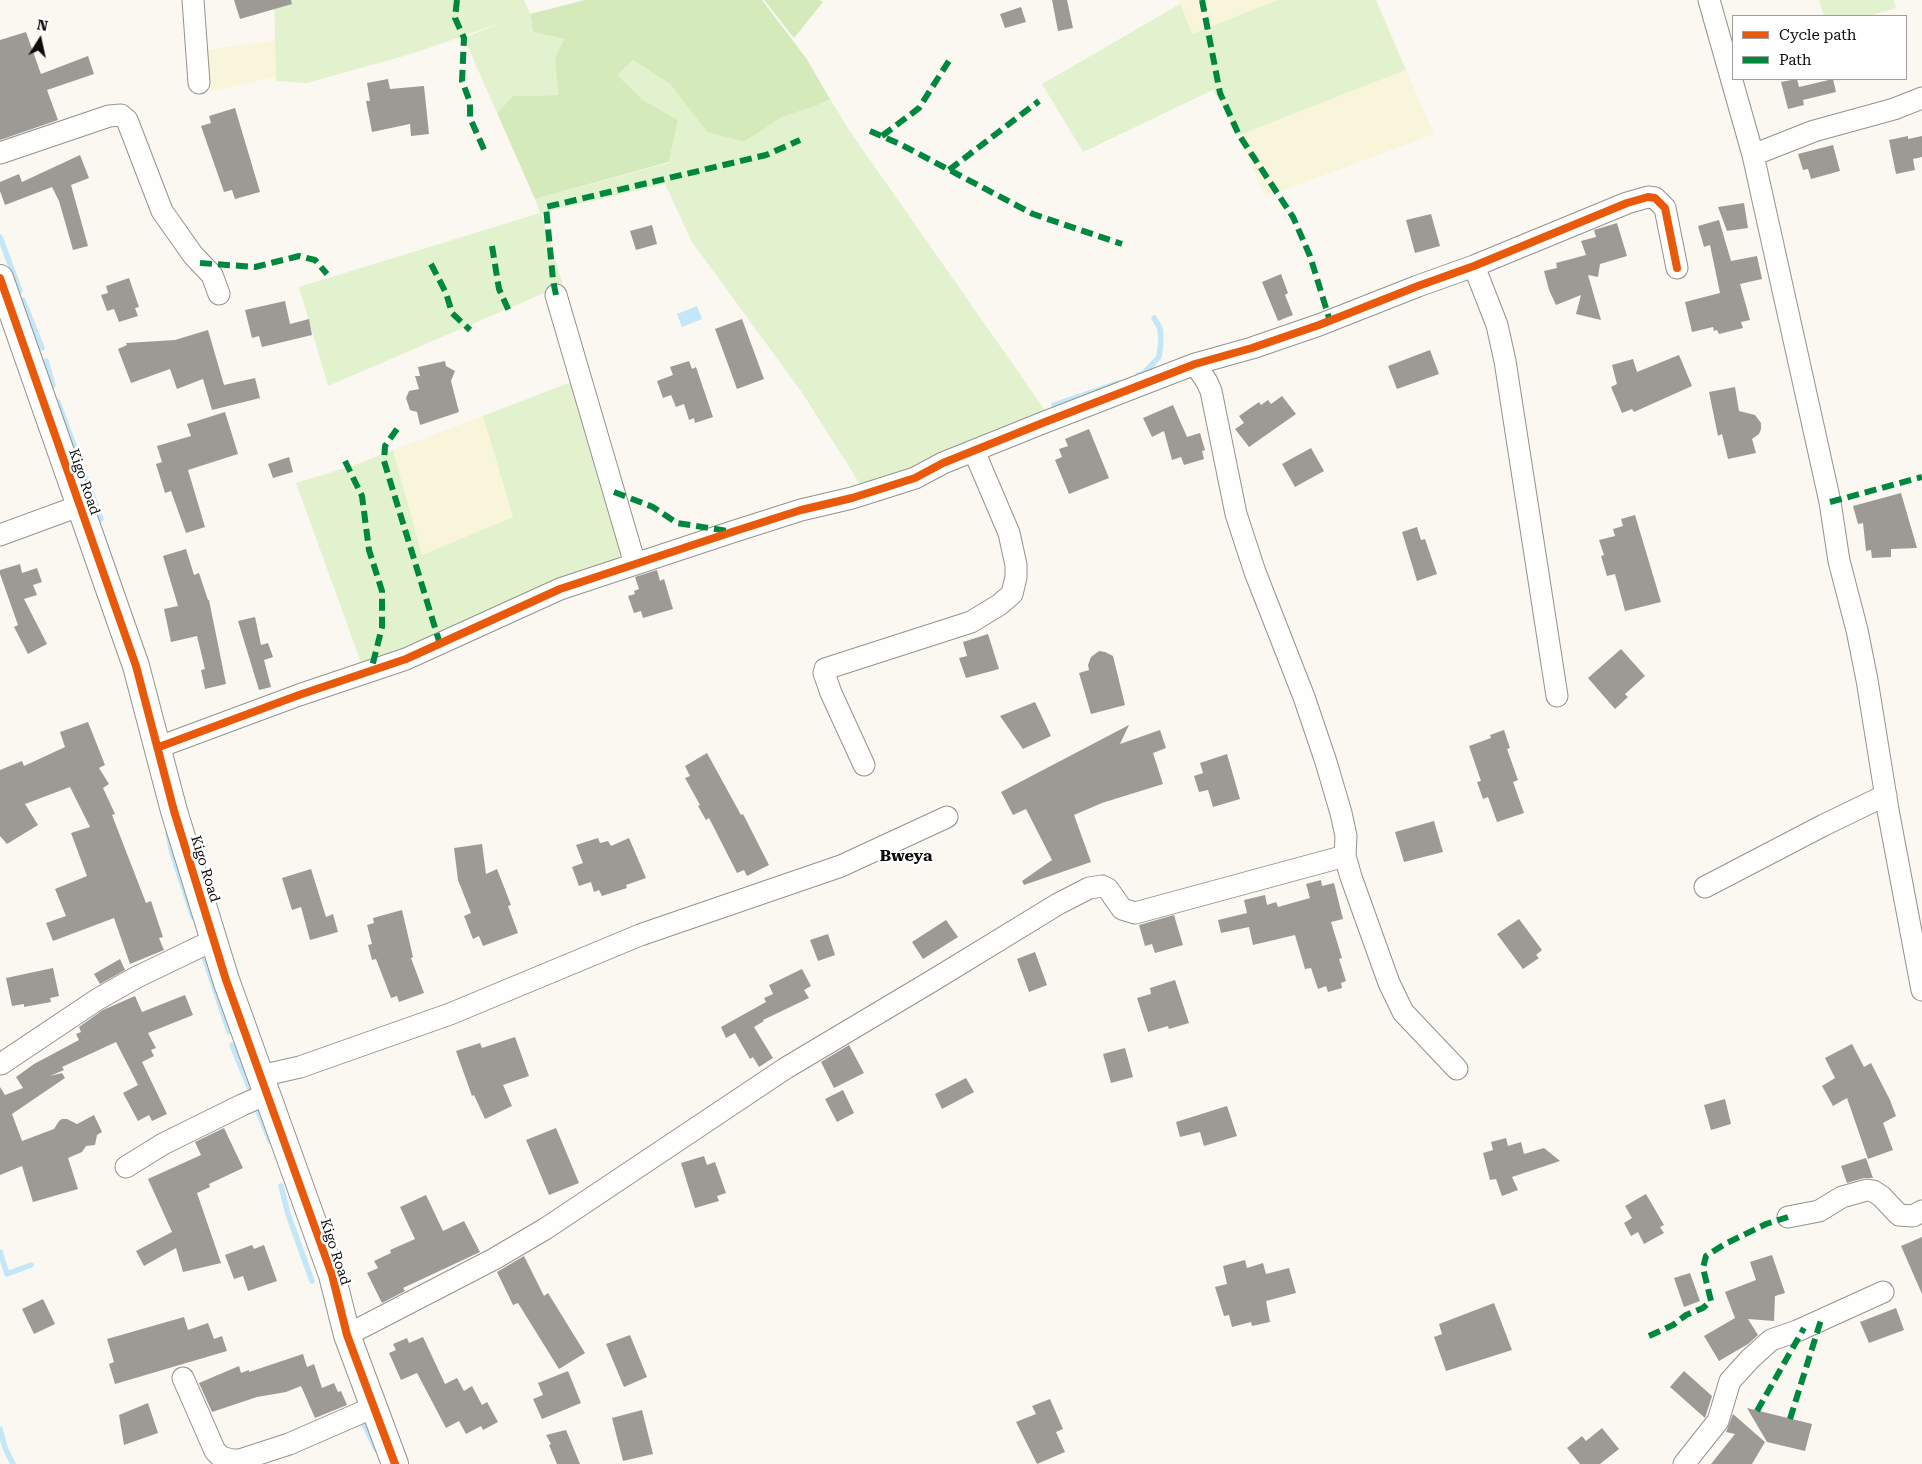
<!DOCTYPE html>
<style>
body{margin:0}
#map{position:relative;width:1922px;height:1464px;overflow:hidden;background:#faf8f0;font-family:"Roboto Serif",serif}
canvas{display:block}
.legend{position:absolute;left:1732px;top:15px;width:175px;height:65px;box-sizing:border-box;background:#fff;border:1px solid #9e9e9e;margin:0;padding:6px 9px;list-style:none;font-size:15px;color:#0c0c0c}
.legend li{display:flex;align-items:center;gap:10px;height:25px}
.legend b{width:25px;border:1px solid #9e9e9e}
.north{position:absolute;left:15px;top:15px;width:50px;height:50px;-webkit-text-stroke:4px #fff;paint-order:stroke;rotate:10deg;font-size:14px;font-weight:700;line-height:20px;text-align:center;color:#0c0c0c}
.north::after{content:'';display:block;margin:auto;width:18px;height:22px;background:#0c0c0c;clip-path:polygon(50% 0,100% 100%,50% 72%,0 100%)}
</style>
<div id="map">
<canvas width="1922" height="1464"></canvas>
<ul class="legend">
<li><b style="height:6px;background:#e8590c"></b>Cycle path</li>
<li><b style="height:6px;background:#00873e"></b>Path</li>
</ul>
<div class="north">N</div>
</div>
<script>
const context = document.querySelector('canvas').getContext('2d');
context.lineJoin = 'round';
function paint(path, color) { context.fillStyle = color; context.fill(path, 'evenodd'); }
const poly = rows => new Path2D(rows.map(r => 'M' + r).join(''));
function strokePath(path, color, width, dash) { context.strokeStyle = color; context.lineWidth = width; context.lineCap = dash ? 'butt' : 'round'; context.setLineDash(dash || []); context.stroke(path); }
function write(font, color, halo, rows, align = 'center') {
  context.font = font + ' "Roboto Serif",serif'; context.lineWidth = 5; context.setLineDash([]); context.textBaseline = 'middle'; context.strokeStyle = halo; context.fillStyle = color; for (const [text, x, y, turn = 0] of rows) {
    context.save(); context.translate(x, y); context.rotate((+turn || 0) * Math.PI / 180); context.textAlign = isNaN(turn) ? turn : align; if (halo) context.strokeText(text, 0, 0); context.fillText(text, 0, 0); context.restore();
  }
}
paint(poly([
 [1178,0,1277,0,1191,34],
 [275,40,275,77,209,92,206,50],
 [1406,70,1434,134,1265,197,1239,135],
 [483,416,513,517,422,555,393,450]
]), '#f8f5db');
paint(poly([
 [274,0,524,0,530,14,533,32,564,39,555,58,558,95,513,96,497,113,464,38,501,23,411,54,307,83,276,81],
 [1277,0,1376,0,1406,70,1239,135,1213,90,1083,152,1042,84,1180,4,1192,34],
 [1819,0,1894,0,1896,8,1869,16,1824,16],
 [633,60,670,84,707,132,744,142,782,117,818,105,830,99,849,130,1047,413,863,489,803,394,692,242,665,184,541,213,563,285,328,386,299,287,540,213,535,199,669,163,678,120,643,100,616,75],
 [571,382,621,547,618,562,363,668,296,483,355,465,393,450,422,555,513,517,483,416]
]), '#e3f2ce');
paint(poly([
 [585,0,762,0,806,58,830,99,818,105,782,117,744,142,707,132,670,84,633,60,617,75,643,100,678,120,669,162,535,199,497,113,513,96,558,95,555,58,564,39,533,32,530,14],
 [764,0,820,0,823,2,794,38]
]), '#d4eabb');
paint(poly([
 [697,306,702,319,682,327,677,314]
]), '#c3e6f8');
strokePath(poly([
 [0,237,20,291],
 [23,300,42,348],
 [46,361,53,385],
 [1138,375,1143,374,1159,357,1161,341,1160,328,1154,318],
 [58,402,101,519],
 [1054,405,1118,383],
 [168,833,172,853,193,917],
 [204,957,229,1032],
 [232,1045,251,1092],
 [257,1109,270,1141],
 [281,1186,288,1214,312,1281],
 [0,1252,7,1274,31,1265],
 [364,1424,376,1449],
 [0,1429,5,1448,13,1464]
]), '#c3e6f8', 5.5);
paint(poly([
 [234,0,291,0,292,4,240,19],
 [1052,0,1067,0,1073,28,1058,31],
 [1021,7,1026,22,1005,28,1000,14],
 [26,32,41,74,88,56,94,74,47,90,58,120,0,140,0,40],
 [388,79,390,89,424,86,429,134,411,136,410,124,372,132,366,101,370,101,367,83],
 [1797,79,1799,87,1833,79,1836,92,1803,100,1804,105,1788,109,1781,82],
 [235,108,260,192,235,199,232,190,224,192,201,126,211,123,209,116],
 [1908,136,1908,139,1922,136,1922,157,1913,159,1915,170,1896,174,1889,140],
 [1833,145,1840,171,1811,179,1808,169,1803,170,1798,154],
 [80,155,89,178,71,185,88,246,73,250,59,201,52,187,5,205,0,191,0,182,19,174,22,182],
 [1744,203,1748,228,1727,231,1718,207],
 [1431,214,1440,246,1415,253,1406,220],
 [1719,220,1731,261,1757,256,1762,279,1740,284,1750,320,1741,322,1743,328,1719,334,1717,330,1714,331,1713,327,1692,332,1685,302,1720,293,1710,245,1704,247,1698,226],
 [1617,223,1627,256,1600,264,1598,277,1588,275,1601,320,1576,314,1581,295,1556,305,1549,290,1544,271,1557,268,1556,263,1586,255,1581,241,1596,237,1594,230],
 [652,225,657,244,636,250,630,231],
 [1281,274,1288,293,1285,295,1293,315,1278,321,1262,282],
 [129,278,139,307,135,308,138,316,119,322,114,309,107,311,101,295,108,293,106,286],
 [285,301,290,324,309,319,312,335,262,347,259,336,252,338,245,310],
 [742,319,764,379,737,389,715,329],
 [208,330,224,385,255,378,260,398,212,410,203,379,177,389,170,369,131,383,118,349,127,345,126,343,175,340],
 [1430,350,1439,374,1397,389,1388,366],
 [1679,355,1692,386,1634,412,1632,409,1622,413,1611,387,1617,384,1612,365,1633,359,1637,372],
 [445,361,446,366,455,371,451,381,459,412,420,425,417,412,410,410,406,398,409,391,419,389,415,376,420,376,418,367],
 [689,361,692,369,696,367,713,417,695,423,694,418,689,420,684,404,676,407,671,395,663,398,657,381,673,375,670,367],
 [1735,387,1739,411,1755,415,1761,423,1761,429,1759,434,1752,439,1756,453,1728,459,1722,434,1718,436,1709,392],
 [1282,396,1296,414,1249,447,1235,429,1244,423,1239,416,1259,402,1261,405,1268,400,1271,404],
 [1173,405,1187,437,1200,433,1205,450,1202,451,1204,459,1184,465,1181,457,1172,460,1164,431,1152,437,1143,418],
 [225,412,238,454,188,470,205,527,186,533,171,491,165,493,156,464,162,462,157,446,191,436,187,424],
 [1089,429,1109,478,1069,494,1055,460,1062,457,1059,449,1068,446,1065,439],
 [1311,448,1324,471,1295,487,1282,464],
 [289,457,293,472,273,478,268,464],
 [1901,493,1917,548,1891,549,1891,557,1872,558,1871,550,1866,551,1863,523,1858,524,1853,506],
 [1635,515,1661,602,1625,611,1615,574,1607,576,1601,556,1604,555,1599,540,1615,536,1613,529,1623,526,1621,519],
 [1417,527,1421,540,1425,539,1437,574,1417,581,1402,532],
 [186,549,194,575,199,573,208,600,209,600,226,684,205,689,201,670,205,669,197,636,171,642,164,609,178,606,163,556],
 [20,564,22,573,37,568,42,582,33,585,37,595,24,599,47,644,28,654,14,627,18,625,0,574,0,570],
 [657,570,660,581,664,579,673,609,643,618,641,611,634,613,628,596,635,594,634,591,639,589,635,577],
 [255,617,261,645,268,643,273,657,264,660,271,687,259,690,238,621],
 [988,634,999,669,966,678,959,658,967,656,963,642],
 [1621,649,1645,676,1625,694,1628,697,1615,709,1588,678],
 [1099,651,1105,652,1113,656,1125,705,1091,714,1079,673,1089,670,1088,665,1091,657],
 [1035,702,1051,736,1023,749,1000,716],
 [88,722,105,765,99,768,109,784,103,788,115,814,112,815,146,903,151,901,163,937,159,938,164,950,130,964,114,918,53,941,46,923,66,916,55,889,87,876,71,833,90,827,70,787,25,804,38,825,7,844,0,836,0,770,22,761,24,766,65,747,60,732],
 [1129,725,1120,744,1160,730,1166,748,1153,753,1163,784,1102,803,1074,815,1091,862,1024,885,1022,881,1052,860,1026,809,1013,815,1001,792],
 [1504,730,1510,748,1507,749,1518,780,1513,782,1524,813,1497,822,1488,797,1483,799,1477,782,1481,781,1469,746,1491,738,1490,735],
 [707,753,741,815,743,814,769,865,747,876,744,870,737,873,709,818,706,820,698,806,700,805,685,778,690,776,685,766],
 [1227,754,1240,799,1213,807,1208,790,1199,792,1194,776,1203,773,1200,763],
 [1434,821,1443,852,1404,862,1395,832],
 [598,838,600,843,608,841,611,846,629,838,646,878,626,885,627,888,602,896,599,890,594,892,591,882,579,886,572,867,583,863,576,845],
 [482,844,486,874,497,869,511,905,508,906,518,933,483,946,479,936,473,939,464,916,471,913,458,880,454,848],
 [311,869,326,917,333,914,338,932,310,940,301,907,292,910,282,878],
 [1321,880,1322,886,1334,883,1343,919,1331,922,1342,958,1339,959,1346,981,1341,983,1342,988,1328,992,1326,986,1318,989,1311,968,1305,969,1295,935,1253,945,1249,927,1221,933,1218,920,1247,913,1244,900,1265,895,1267,905,1276,902,1278,907,1310,898,1306,884],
 [402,910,413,957,411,958,424,993,399,1002,397,996,391,998,376,959,372,960,368,945,372,944,367,925,374,923,373,918],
 [1174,915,1183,945,1155,953,1152,944,1145,946,1139,925],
 [1519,919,1542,950,1536,955,1539,958,1523,969,1497,934],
 [946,920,958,937,923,959,912,942],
 [828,934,835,955,818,961,810,940],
 [1035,952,1047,985,1029,992,1017,959],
 [120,959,125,970,100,984,94,974],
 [53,968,59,996,50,998,51,1002,24,1007,24,1004,12,1006,6,978],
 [802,969,811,986,804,990,809,998,763,1020,764,1021,754,1027,773,1058,759,1067,753,1057,750,1059,735,1033,726,1038,721,1027,766,1002,764,998,773,994,769,985],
 [1175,980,1189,1023,1169,1029,1168,1026,1148,1032,1137,998,1151,994,1150,988],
 [185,995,193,1015,148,1033,156,1048,151,1050,154,1056,142,1062,167,1114,152,1121,149,1115,138,1121,123,1093,138,1085,116,1042,62,1067,64,1070,50,1076,62,1073,65,1078,12,1114,22,1141,54,1129,59,1121,62,1119,67,1119,77,1124,94,1115,102,1132,97,1135,95,1145,86,1146,82,1152,68,1158,78,1189,33,1202,22,1166,0,1175,0,1087,5,1095,23,1088,16,1077,34,1064,79,1040,76,1034,81,1032,79,1027,103,1010,135,996,142,1012],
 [515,1037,529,1076,503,1085,512,1106,485,1119,474,1095,472,1096,456,1051,480,1043,482,1048],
 [1852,1044,1864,1067,1871,1063,1890,1100,1896,1116,1883,1123,1893,1150,1868,1159,1847,1098,1833,1106,1822,1086,1835,1078,1825,1058],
 [849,1045,864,1073,834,1088,821,1062],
 [1125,1048,1133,1077,1111,1083,1103,1054],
 [966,1078,974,1092,942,1109,935,1094],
 [843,1090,854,1113,837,1122,825,1099],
 [1725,1099,1731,1124,1711,1130,1704,1105],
 [1227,1106,1237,1136,1204,1146,1200,1132,1180,1137,1176,1122],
 [224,1128,243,1168,209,1184,210,1187,197,1193,221,1263,183,1272,176,1248,144,1266,136,1251,172,1232,148,1179,201,1155,195,1142],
 [556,1128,579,1183,549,1195,526,1140],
 [1506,1138,1508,1146,1521,1142,1524,1154,1544,1148,1560,1161,1512,1177,1518,1190,1502,1196,1496,1179,1490,1180,1483,1153,1493,1150,1491,1142],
 [704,1156,707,1165,715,1162,726,1193,717,1196,719,1201,695,1208,681,1163],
 [1866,1158,1873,1178,1864,1178,1847,1183,1841,1166],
 [1646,1194,1664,1225,1660,1227,1664,1233,1644,1244,1638,1232,1631,1236,1624,1223,1632,1218,1625,1206],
 [426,1195,443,1231,464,1221,480,1252,403,1288,405,1291,382,1303,367,1273,378,1268,374,1261,391,1253,390,1250,415,1239,400,1207],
 [1922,1237,1922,1294,1901,1246],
 [252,1245,254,1249,264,1245,277,1281,248,1291,243,1276,234,1279,225,1255],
 [1772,1255,1785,1293,1775,1296,1774,1321,1748,1319,1758,1335,1748,1344,1719,1361,1704,1336,1735,1318,1725,1292,1756,1280,1750,1262],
 [524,1256,544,1296,548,1293,585,1353,559,1369,518,1303,513,1305,497,1272],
 [1245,1260,1247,1268,1263,1263,1266,1274,1289,1268,1296,1293,1266,1301,1270,1322,1252,1326,1251,1322,1232,1327,1229,1315,1224,1316,1215,1287,1227,1284,1223,1266],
 [1690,1273,1700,1301,1684,1307,1674,1278],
 [43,1299,55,1324,34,1334,22,1309],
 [1494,1303,1512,1350,1446,1371,1434,1337,1442,1334,1439,1324],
 [1896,1308,1904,1330,1869,1343,1860,1322],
 [184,1317,188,1330,208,1323,214,1339,222,1336,227,1351,115,1384,109,1364,114,1362,107,1339],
 [630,1335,647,1377,624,1387,606,1344],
 [423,1337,445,1384,457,1378,464,1391,472,1386,482,1405,487,1402,498,1422,483,1430,481,1426,466,1434,459,1421,446,1428,417,1373,401,1380,389,1353,396,1350,393,1344,407,1338,409,1343],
 [303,1354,307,1367,314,1364,322,1388,334,1383,338,1392,341,1391,347,1405,315,1418,301,1386,286,1392,257,1397,212,1412,199,1383,239,1366,241,1373,249,1370,249,1372],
 [568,1371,581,1403,542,1419,533,1399,543,1395,538,1383],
 [1684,1371,1712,1396,1705,1418,1670,1387],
 [1050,1399,1063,1429,1056,1432,1065,1452,1037,1464,1016,1422,1036,1414,1032,1406],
 [148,1403,158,1433,124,1445,119,1415],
 [1747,1408,1812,1424,1805,1451,1767,1442],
 [642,1410,653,1454,623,1461,612,1418],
 [1733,1414,1765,1442,1752,1464,1711,1464,1735,1434,1726,1432],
 [1602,1428,1619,1449,1600,1464,1580,1464,1567,1448,1582,1436,1586,1441],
 [566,1430,580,1464,557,1464,549,1445,551,1444,546,1435]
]), '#9d9a96');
const minor = poly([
 [193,0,199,83],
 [1709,0,1753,155,1830,502,1839,561,1857,630,1867,680,1888,810,1922,990],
 [0,153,109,116,121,115,127,120,162,211,193,255,212,275,219,294],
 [1753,155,1814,131,1894,109,1922,98],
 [1474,266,1497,325,1505,361,1557,696],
 [556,295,635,564],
 [1195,364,1207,382,1211,391,1236,514,1255,572,1304,697,1326,762,1341,813,1346,836,1345,856,1351,877,1389,983,1403,1012,1457,1069],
 [0,535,79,506],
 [159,747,299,695,406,659,560,589,732,532,801,510,852,498,915,478,943,463,1045,422,1195,364,1252,348,1319,325,1418,286,1474,266,1627,203,1648,197,1655,198,1665,208,1677,268],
 [864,765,831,693,824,673,825,669,971,622,999,605,1012,594,1016,577,1016,565,1009,533,974,451],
 [1705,887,1824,825,1886,795],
 [1,1064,98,999,137,977,214,940],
 [260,1076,300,1067,450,1014,640,935,841,866,947,817],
 [126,1167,163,1144,242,1105,267,1094],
 [1788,1217,1819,1211,1842,1197,1867,1190,1873,1191,1881,1196,1899,1215,1913,1216,1922,1211],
 [347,1335,494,1259,545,1229,786,1068,932,981,1058,904,1089,888,1102,886,1108,889,1122,909,1135,913,1345,856],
 [183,1378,215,1451,221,1457,232,1460,240,1460,289,1444,374,1407],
 [1684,1464,1718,1421,1730,1381,1750,1359,1771,1340,1797,1331,1883,1292]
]);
const tertiary = poly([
 [0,278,136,666,174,811,226,980,332,1275,347,1335,395,1464]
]);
strokePath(minor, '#93928f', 23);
strokePath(tertiary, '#93928f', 28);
strokePath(minor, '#fefefd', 21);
strokePath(tertiary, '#fefefd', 26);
strokePath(poly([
 [457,0,455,18,464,38,462,81,470,102,470,118,486,154],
 [1202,0,1220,93,1239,135,1293,217,1310,256,1330,321],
 [870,131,900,144,1033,214,1122,244],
 [882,136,919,108,952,56],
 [949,170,1039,101],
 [492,246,499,289,509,311],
 [200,263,255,267,299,256,315,260,327,274],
 [431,264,446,293,452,313,470,330],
 [556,295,553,280,546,207,766,155,800,140],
 [397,429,385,446,384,461,440,644],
 [345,461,362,496,369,550,382,591,382,627,371,671],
 [614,492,653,507,677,523,728,531],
 [1830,502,1922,477],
 [1649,1336,1673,1325,1686,1315,1703,1308,1711,1301,1703,1268,1706,1256,1725,1244,1766,1224,1788,1217],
 [1757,1411,1804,1328],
 [1790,1419,1821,1320]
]), '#00873e', 6, [12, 6]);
strokePath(poly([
 [0,278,136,666,174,811,226,980,332,1275,347,1335,395,1464],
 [159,747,299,695,406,659,560,589,732,532,801,510,852,498,915,478,943,463,1045,422,1195,364,1252,348,1319,325,1418,286,1474,266,1627,203,1648,197,1655,198,1665,208,1677,268]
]), '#e8590c', 8);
write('14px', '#0c0c0c', '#fff', [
 ["Kigo Road",84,482,71],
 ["Kigo Road",205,869,73],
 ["Kigo Road",335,1252,72]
]);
write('bold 16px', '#0c0c0c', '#fff', [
 ["Bweya",906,856]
]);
</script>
